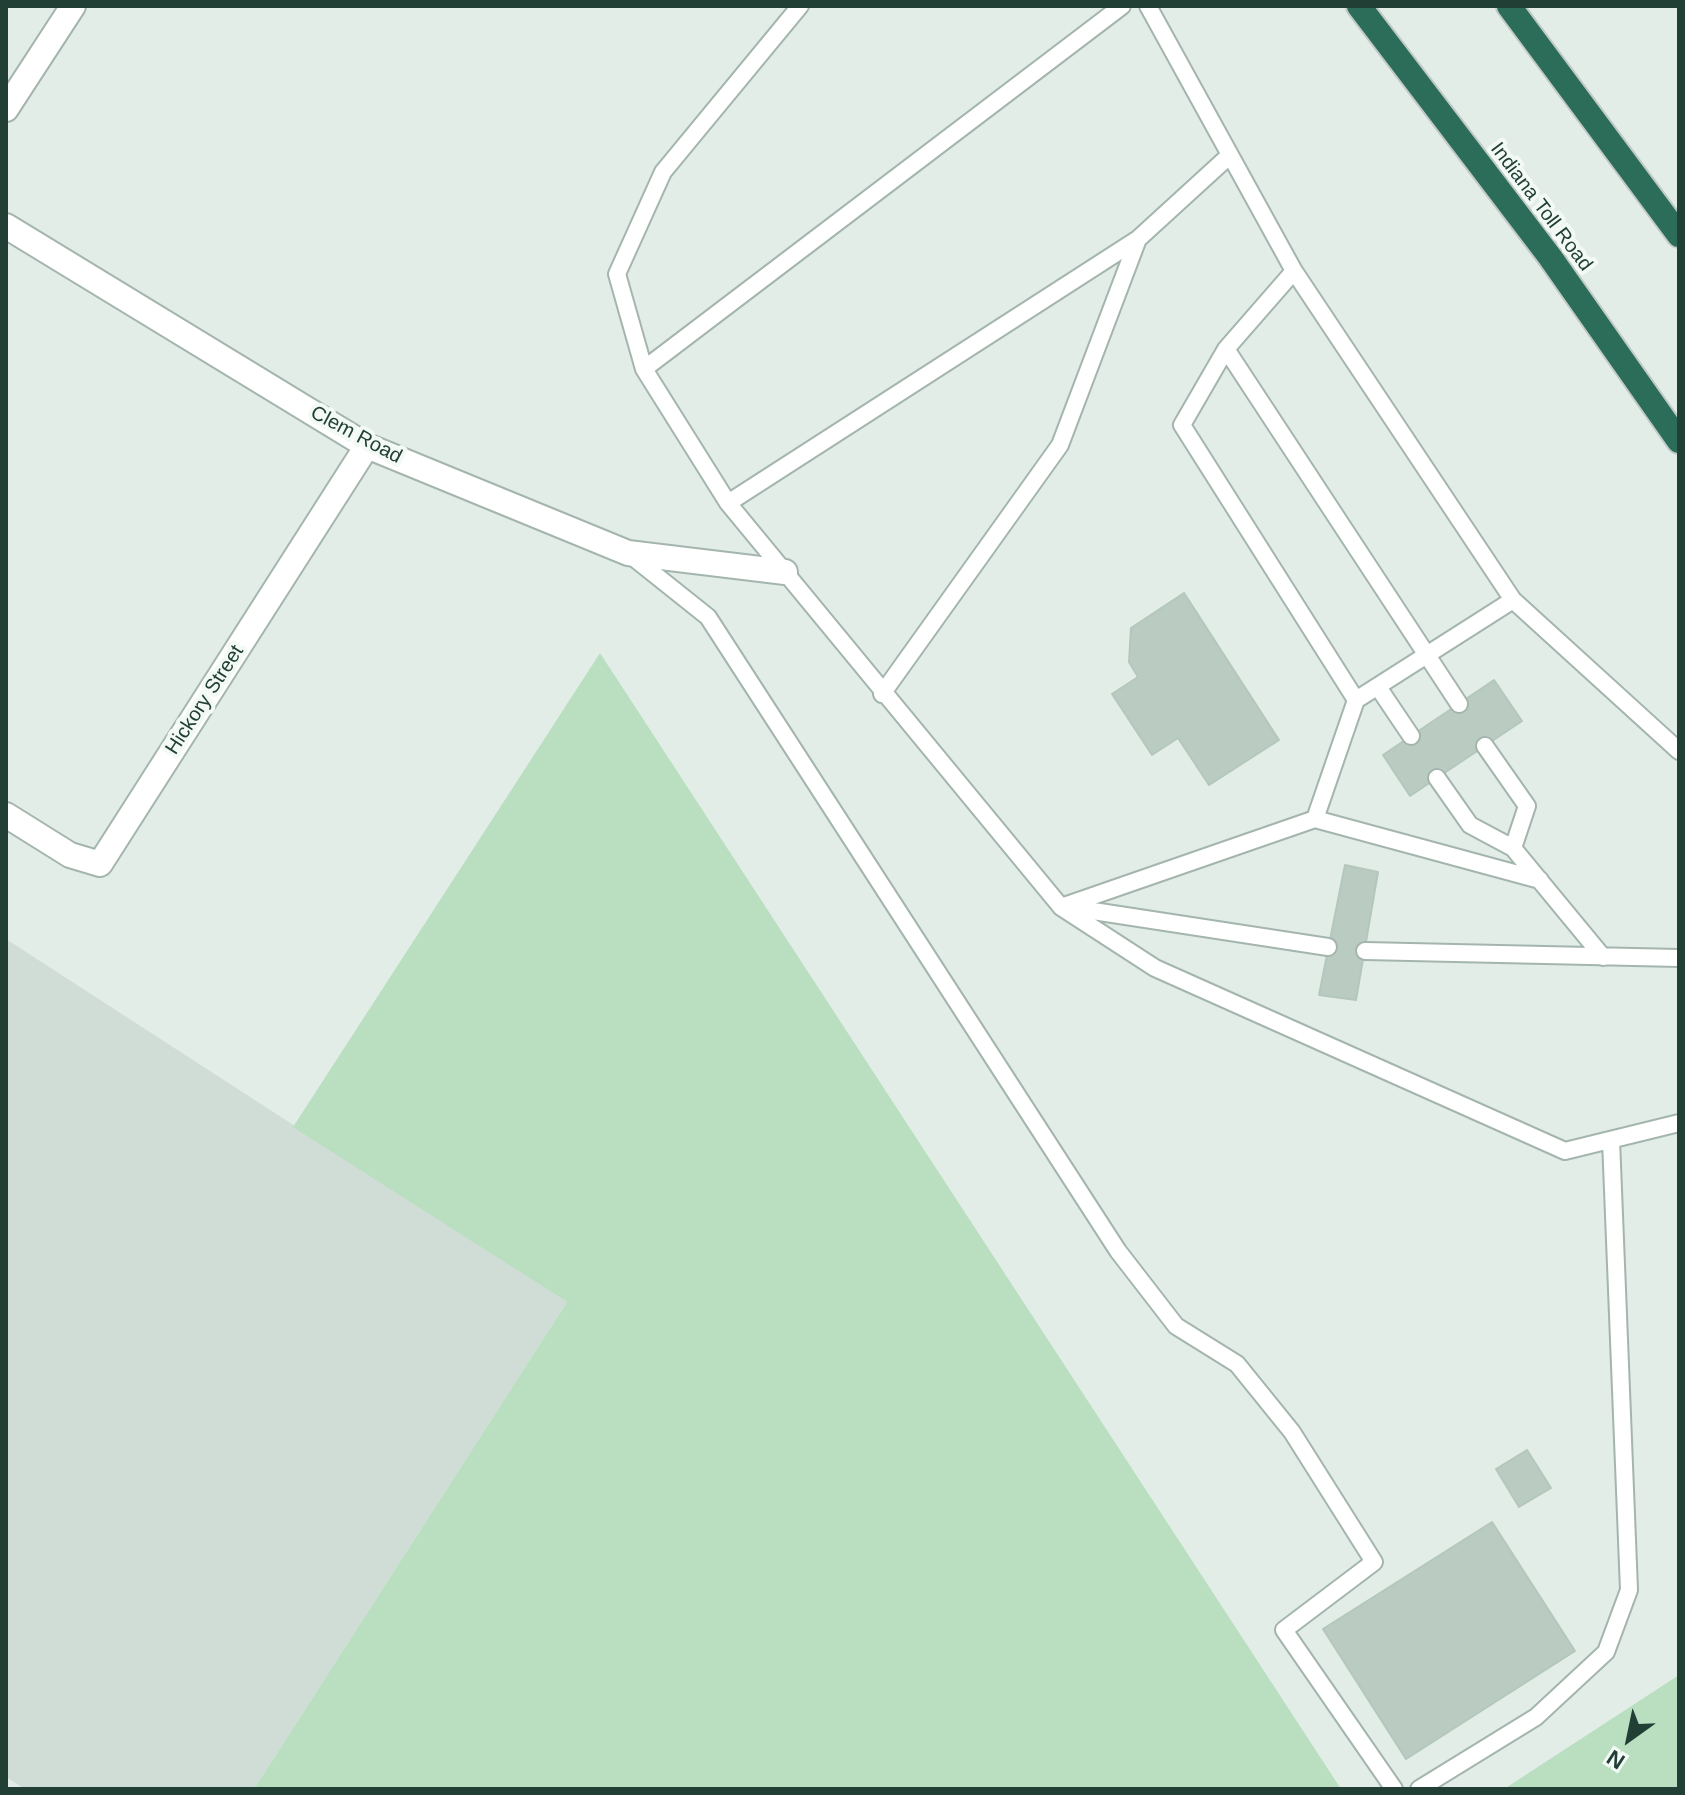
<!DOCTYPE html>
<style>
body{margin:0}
#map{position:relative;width:1685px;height:1795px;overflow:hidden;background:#e2ede7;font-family:Arial,sans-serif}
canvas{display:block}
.frame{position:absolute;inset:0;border:8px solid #213f34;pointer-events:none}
.north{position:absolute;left:1589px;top:1699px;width:80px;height:80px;-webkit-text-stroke:6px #f3f9f5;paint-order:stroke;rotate:213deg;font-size:22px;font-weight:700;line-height:32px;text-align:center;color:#213f34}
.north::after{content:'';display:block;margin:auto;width:28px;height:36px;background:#213f34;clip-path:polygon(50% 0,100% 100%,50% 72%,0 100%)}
</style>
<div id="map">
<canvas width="1685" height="1795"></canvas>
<div class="frame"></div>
<div class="north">N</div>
</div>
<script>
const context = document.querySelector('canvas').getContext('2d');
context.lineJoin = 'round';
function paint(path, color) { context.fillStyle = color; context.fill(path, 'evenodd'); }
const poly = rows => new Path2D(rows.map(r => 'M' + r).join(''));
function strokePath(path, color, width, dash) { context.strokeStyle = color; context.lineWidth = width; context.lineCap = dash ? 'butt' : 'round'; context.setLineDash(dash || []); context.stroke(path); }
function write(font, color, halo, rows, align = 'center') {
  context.font = font + ' Arial,sans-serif'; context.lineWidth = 8; context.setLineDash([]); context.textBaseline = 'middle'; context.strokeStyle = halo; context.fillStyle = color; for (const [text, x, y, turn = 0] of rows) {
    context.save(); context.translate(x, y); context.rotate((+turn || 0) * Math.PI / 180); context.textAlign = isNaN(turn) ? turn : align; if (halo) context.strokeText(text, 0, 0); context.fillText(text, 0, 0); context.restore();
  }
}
paint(poly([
 [6,939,567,1302,254,1789,25,1789,6,1777]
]), '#d0ddd6');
paint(poly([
 [600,653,795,952,1341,1789,254,1789,567,1302,293,1127],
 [1679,1675,1679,1789,1504,1789]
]), '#badfc0');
const building = poly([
 [1184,593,1279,740,1209,785,1178,738,1152,755,1112,694,1138,677,1129,662,1131,628,1184,593],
 [1494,680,1522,721,1410,796,1383,755,1494,680],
 [1345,865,1378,872,1356,1000,1319,995,1345,865],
 [1527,1450,1551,1488,1519,1507,1496,1469,1527,1450],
 [1492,1522,1575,1651,1406,1759,1323,1629,1492,1522]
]);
paint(building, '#bacbc2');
strokePath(building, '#b4c7bd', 2);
const service = poly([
 [800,6,663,172,617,274,644,369,728,503,1061,907,1155,968,1565,1151,1679,1123],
 [1148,6,1294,271,1513,600,1679,751],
 [1294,271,1226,349,1182,425,1356,700,1513,600],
 [1226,349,1459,704],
 [644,369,1122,6],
 [728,503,1138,239,1230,155],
 [629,554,708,617,1118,1251,1176,1326,1237,1364,1292,1432,1374,1562,1284,1630,1394,1789],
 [1378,687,1411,736],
 [882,694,1060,445,1138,239],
 [1485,746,1527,806,1513,848],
 [1437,778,1470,825,1513,848,1603,957],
 [1315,819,1356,700],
 [1061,907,1315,819,1540,880],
 [1067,907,1328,947],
 [1365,951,1679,958],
 [1419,1789,1536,1717,1606,1652,1629,1590,1611,1140]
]);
const minor = poly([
 [6,109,73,6],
 [6,226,367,446,628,553,785,572],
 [6,815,70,855,100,864,367,446]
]);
const motorway = poly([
 [1359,6,1550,257,1679,441],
 [1509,6,1679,235]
]);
strokePath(service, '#a4b5ae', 20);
strokePath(minor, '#a4b5ae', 28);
strokePath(motorway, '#c1c9c6', 28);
strokePath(service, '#fff', 16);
strokePath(minor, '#fff', 24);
strokePath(motorway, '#2b6d58', 24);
write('20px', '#213f34', '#f3f9f5', [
 ["Indiana Toll Road",1541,207,53],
 ["Clem Road",356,435,28],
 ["Hickory Street",205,700,-57]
]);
</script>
